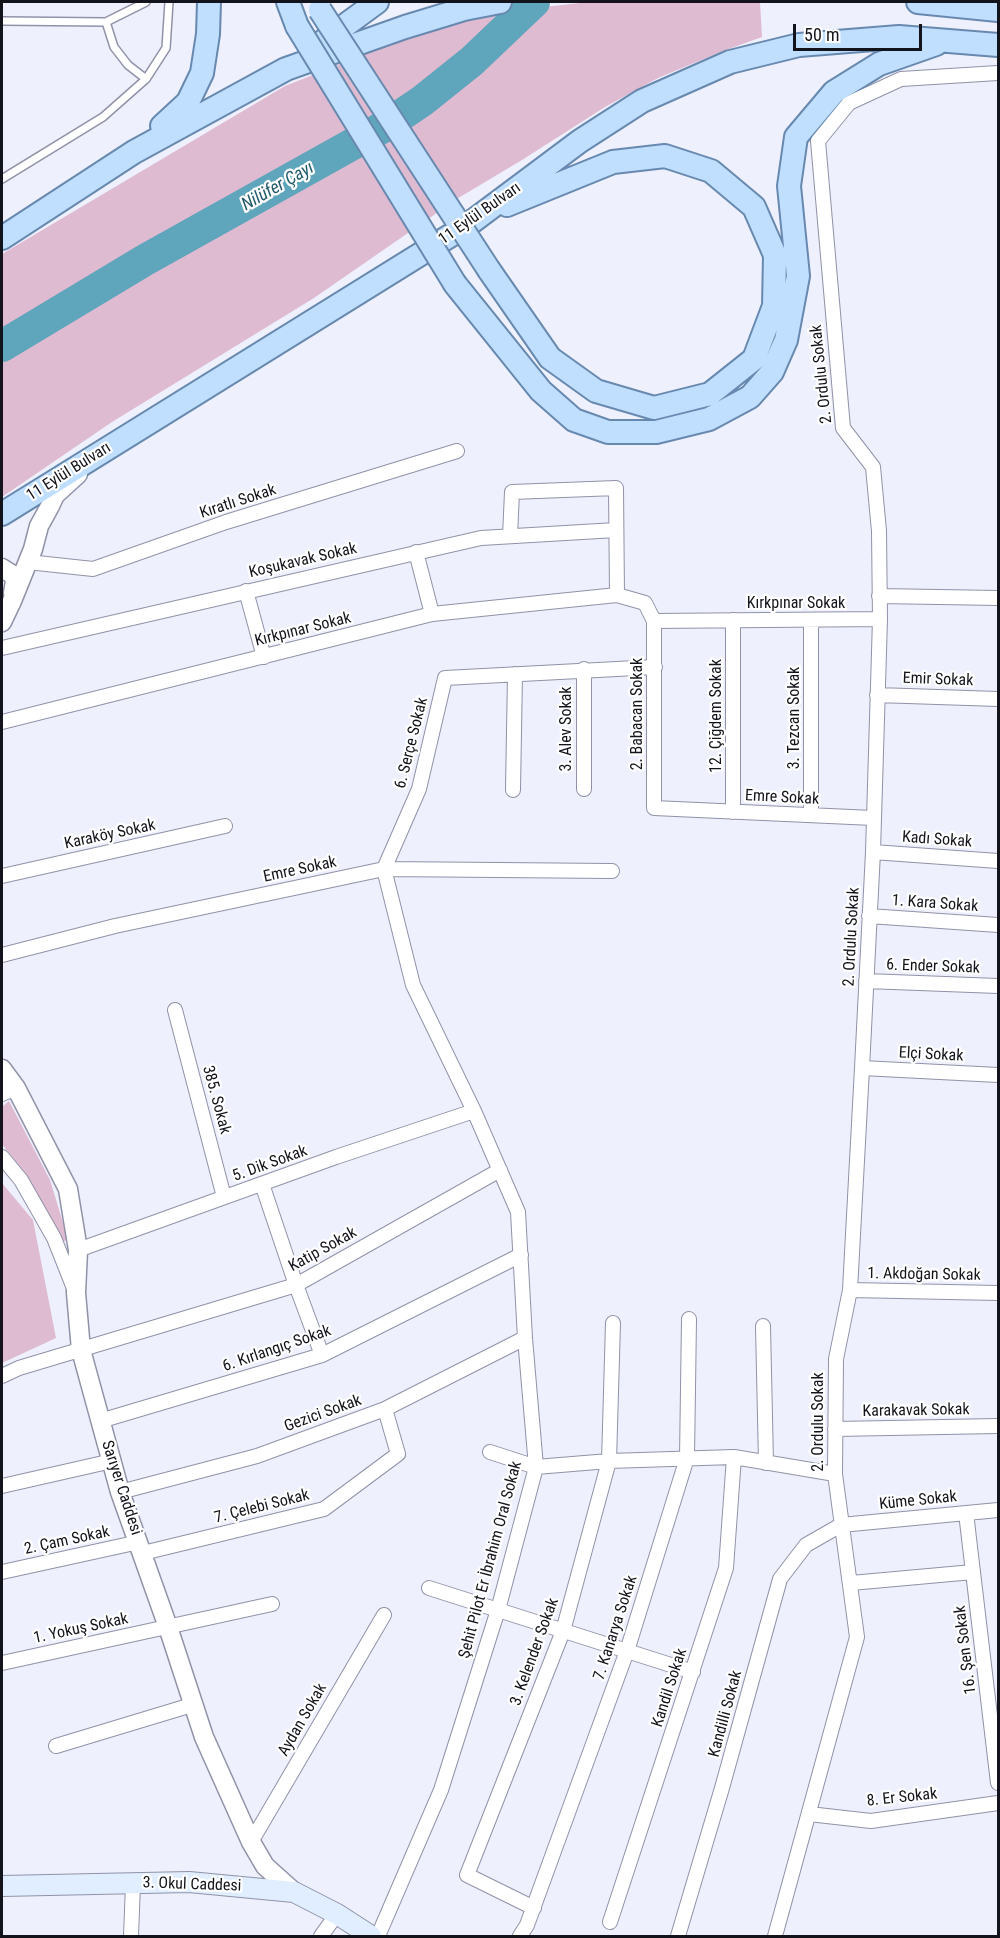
<!DOCTYPE html>
<meta charset="utf-8">
<style>
body{margin:0}
#map{position:relative;width:1000px;height:1938px;overflow:hidden;background:#eef0fe;font-family:"Roboto Condensed",sans-serif}
canvas{display:block}
.frame{position:absolute;inset:0;border:3px solid #13141b;pointer-events:none}
.scale{position:absolute;left:793px;top:24px;width:129px;height:27px;box-sizing:border-box;border:3px solid #13141b;border-top:0;padding-left:8px;font-size:18px;line-height:21px;white-space:nowrap;color:#13141b;-webkit-text-stroke:4px #fff;paint-order:stroke}
</style>
<div id="map">
<canvas width="1000" height="1938"></canvas>
<div class="frame"></div>
<div class="scale">50 m</div>
</div>
<script>
const context = document.querySelector('canvas').getContext('2d');
context.lineJoin = 'round';
function paint(path, color) { context.fillStyle = color; context.fill(path, 'evenodd'); }
const poly = rows => new Path2D(rows.map(r => 'M' + r).join(''));
function strokePath(path, color, width, dash) { context.strokeStyle = color; context.lineWidth = width; context.lineCap = dash ? 'butt' : 'round'; context.setLineDash(dash || []); context.stroke(path); }
function write(font, color, halo, rows, align = 'center') {
  context.font = font + ' "Roboto Condensed",sans-serif'; context.lineWidth = 4.5; context.setLineDash([]); context.textBaseline = 'middle'; context.strokeStyle = halo; context.fillStyle = color; for (const [text, x, y, turn = 0] of rows) {
    context.save(); context.translate(x, y); context.rotate((+turn || 0) * Math.PI / 180); context.textAlign = isNaN(turn) ? turn : align; if (halo) context.strokeText(text, 0, 0); context.fillText(text, 0, 0); context.restore();
  }
}
paint(poly([
 [589,2,760,2,762,37,723,51,658,78,605,107,522,160,460,197,314,298,112,422,2,497,2,254,285,86,403,39,459,23,526,9],
 [9,1101,50,1180,68,1239,63,1242,29,1179,2,1144,2,1107],
 [2,1183,33,1220,56,1338,2,1363]
]), '#dfbbd1');
strokePath(poly([
 [2,346,145,260,385,126,422,101,472,61,534,2]
]), '#5fa5bc', 32);
const service = poly([
 [2,21,106,22,146,2],
 [106,22,114,47,128,65,146,79],
 [2,179,103,117,146,79,166,48,169,2]
]);
const minor = poly([
 [510,536,512,492,616,488,617,595],
 [416,552,432,614],
 [28,562,93,569,226,522,457,451],
 [246,591,264,657],
 [879,596,998,598],
 [811,620,811,815],
 [654,621,654,808,873,818],
 [2,648,481,538,616,530],
 [877,695,998,699],
 [2,722,432,614,617,595,645,603,654,621,880,619],
 [584,789,584,669],
 [513,790,515,674],
 [733,812,733,620],
 [873,852,998,861],
 [2,876,225,826],
 [869,916,998,925],
 [2,955,115,926,384,869,612,871],
 [866,981,998,986],
 [175,1010,224,1197],
 [862,1068,998,1075],
 [2,1094,16,1088],
 [2,1157,21,1180,54,1238,75,1291],
 [262,1184,296,1285,322,1355],
 [78,1250,336,1157,474,1111],
 [850,1290,998,1293],
 [763,1326,766,1463],
 [2,1376,19,1368,296,1285,500,1170],
 [100,1421,322,1355,521,1255],
 [835,1429,998,1426],
 [490,1452,536,1467,609,1461,734,1457,835,1474],
 [2,1486,112,1461],
 [120,1492,257,1456,385,1409,525,1338],
 [966,1513,998,1783],
 [143,1553,324,1509,398,1454,385,1409],
 [2,1572,139,1542],
 [851,1583,973,1572],
 [429,1588,693,1672],
 [2,1663,272,1604],
 [56,1746,195,1704],
 [809,1814,871,1821,998,1803],
 [251,1842,384,1615],
 [534,1908,467,1875,563,1631,609,1461,613,1323],
 [610,1922,726,1568,734,1457],
 [131,1936,133,1884],
 [321,1936,337,1914],
 [378,1936,441,1790,498,1610,536,1467,525,1338,518,1212,474,1111,413,985,384,869,419,789,445,678,655,667],
 [520,1936,527,1925,627,1651,687,1458,689,1319],
 [678,1936,722,1788,780,1579,806,1545,841,1525,998,1510],
 [775,1936,857,1637,835,1474,836,1359,850,1290,862,1068,873,852,880,619,879,531,873,467,843,428,818,141,849,103,901,79,998,73]
]);
const tertiary = poly([
 [2,568,13,575,15,581,13,593],
 [2,622,12,601,33,549,39,526,50,506,55,495,78,474],
 [2,1069,16,1088,68,1189,78,1250,76,1293,81,1350,120,1492,168,1627,204,1737,251,1842,265,1866,294,1892]
]);
const secondary = poly([
 [2,1886,189,1882,294,1892,337,1914,371,1936]
]);
const primary = poly([
 [288,2,297,26],
 [918,2,998,10],
 [321,43,377,2],
 [162,126,188,102,202,73,208,34,209,2],
 [2,238,134,152,286,69,405,27,464,9,500,2],
 [489,270,550,358,596,391,654,408,710,394,754,359,774,306,775,255,754,207,711,171,665,156,613,162,507,205],
 [455,284,541,391,574,420,608,432,656,432,709,419,750,397,772,372,786,340,798,276,789,186,796,137,834,92,879,64,936,44],
 [2,514,469,224,580,141,642,101,730,62,799,45,899,37,998,45]
]);
strokePath(service, '#9092a8', 10);
strokePath(minor, '#9092a8', 16);
strokePath(tertiary, '#9092a8', 21);
strokePath(secondary, '#9092a8', 22);
strokePath(primary, '#6889af', 26);
strokePath(service, '#fff', 7);
strokePath(minor, '#fff', 14);
strokePath(tertiary, '#fff', 18);
strokePath(secondary, '#e0eeff', 20);
strokePath(primary, '#c0defe', 22);
const primaryBridge = poly([
 [320,10,489,270],
 [297,26,455,284]
]);
strokePath(primaryBridge, '#6889af', 26, []);
strokePath(primaryBridge, '#c0defe', 22);
write('16px', '#13141b', '#fff', [
 ["11 Eylül Bulvarı",480,214,-35],
 ["2. Ordulu Sokak",822,374,-96],
 ["11 Eylül Bulvarı",69,472,-32],
 ["Kıratlı Sokak",238,502,-18],
 ["Koşukavak Sokak",303,561,-13],
 ["Kırkpınar Sokak",796,604],
 ["Kırkpınar Sokak",303,630,-14],
 ["Emir Sokak",938,680,2],
 ["2. Babacan Sokak",638,714,-90],
 ["12. Çiğdem Sokak",717,716,-90],
 ["3. Tezcan Sokak",795,718,-90],
 ["3. Alev Sokak",567,729,-90],
 ["6. Serçe Sokak",412,743,-76],
 ["Emre Sokak",782,798,3],
 ["Karaköy Sokak",110,835,-12],
 ["Kadı Sokak",937,840,4],
 ["Emre Sokak",300,870,-12],
 ["1. Kara Sokak",935,904,4],
 ["2. Ordulu Sokak",852,937,-87],
 ["6. Ender Sokak",933,967,2],
 ["Elçi Sokak",931,1055,3],
 ["385. Sokak",216,1100,75],
 ["5. Dik Sokak",270,1164,-20],
 ["Katip Sokak",323,1250,-29],
 ["1. Akdoğan Sokak",924,1275,1],
 ["6. Kırlangıç Sokak",277,1349,-19],
 ["Karakavak Sokak",916,1411,-1],
 ["Gezici Sokak",323,1414,-20],
 ["2. Ordulu Sokak",819,1422,-90],
 ["Sarıyer Caddesi",121,1488,72],
 ["Küme Sokak",918,1501,-6],
 ["7. Çelebi Sokak",262,1507,-14],
 ["2. Çam Sokak",67,1541,-12],
 ["Şehit Pilot Er İbrahim Oral Sokak",491,1560,-75],
 ["7. Kanarya Sokak",616,1628,-72],
 ["1. Yokuş Sokak",81,1629,-12],
 ["16. Şen Sokak",966,1650,-97],
 ["3. Kelender Sokak",535,1652,-70],
 ["Kandil Sokak",670,1688,-72],
 ["Kandilli Sokak",726,1714,-75],
 ["Aydan Sokak",303,1720,-60],
 ["8. Er Sokak",902,1798,-6],
 ["3. Okul Caddesi",192,1885,2]
]);
write('italic 18px', '#225b6c', '#fff', [
 ["Nilüfer Çayı",278,187,-30]
]);
</script>
